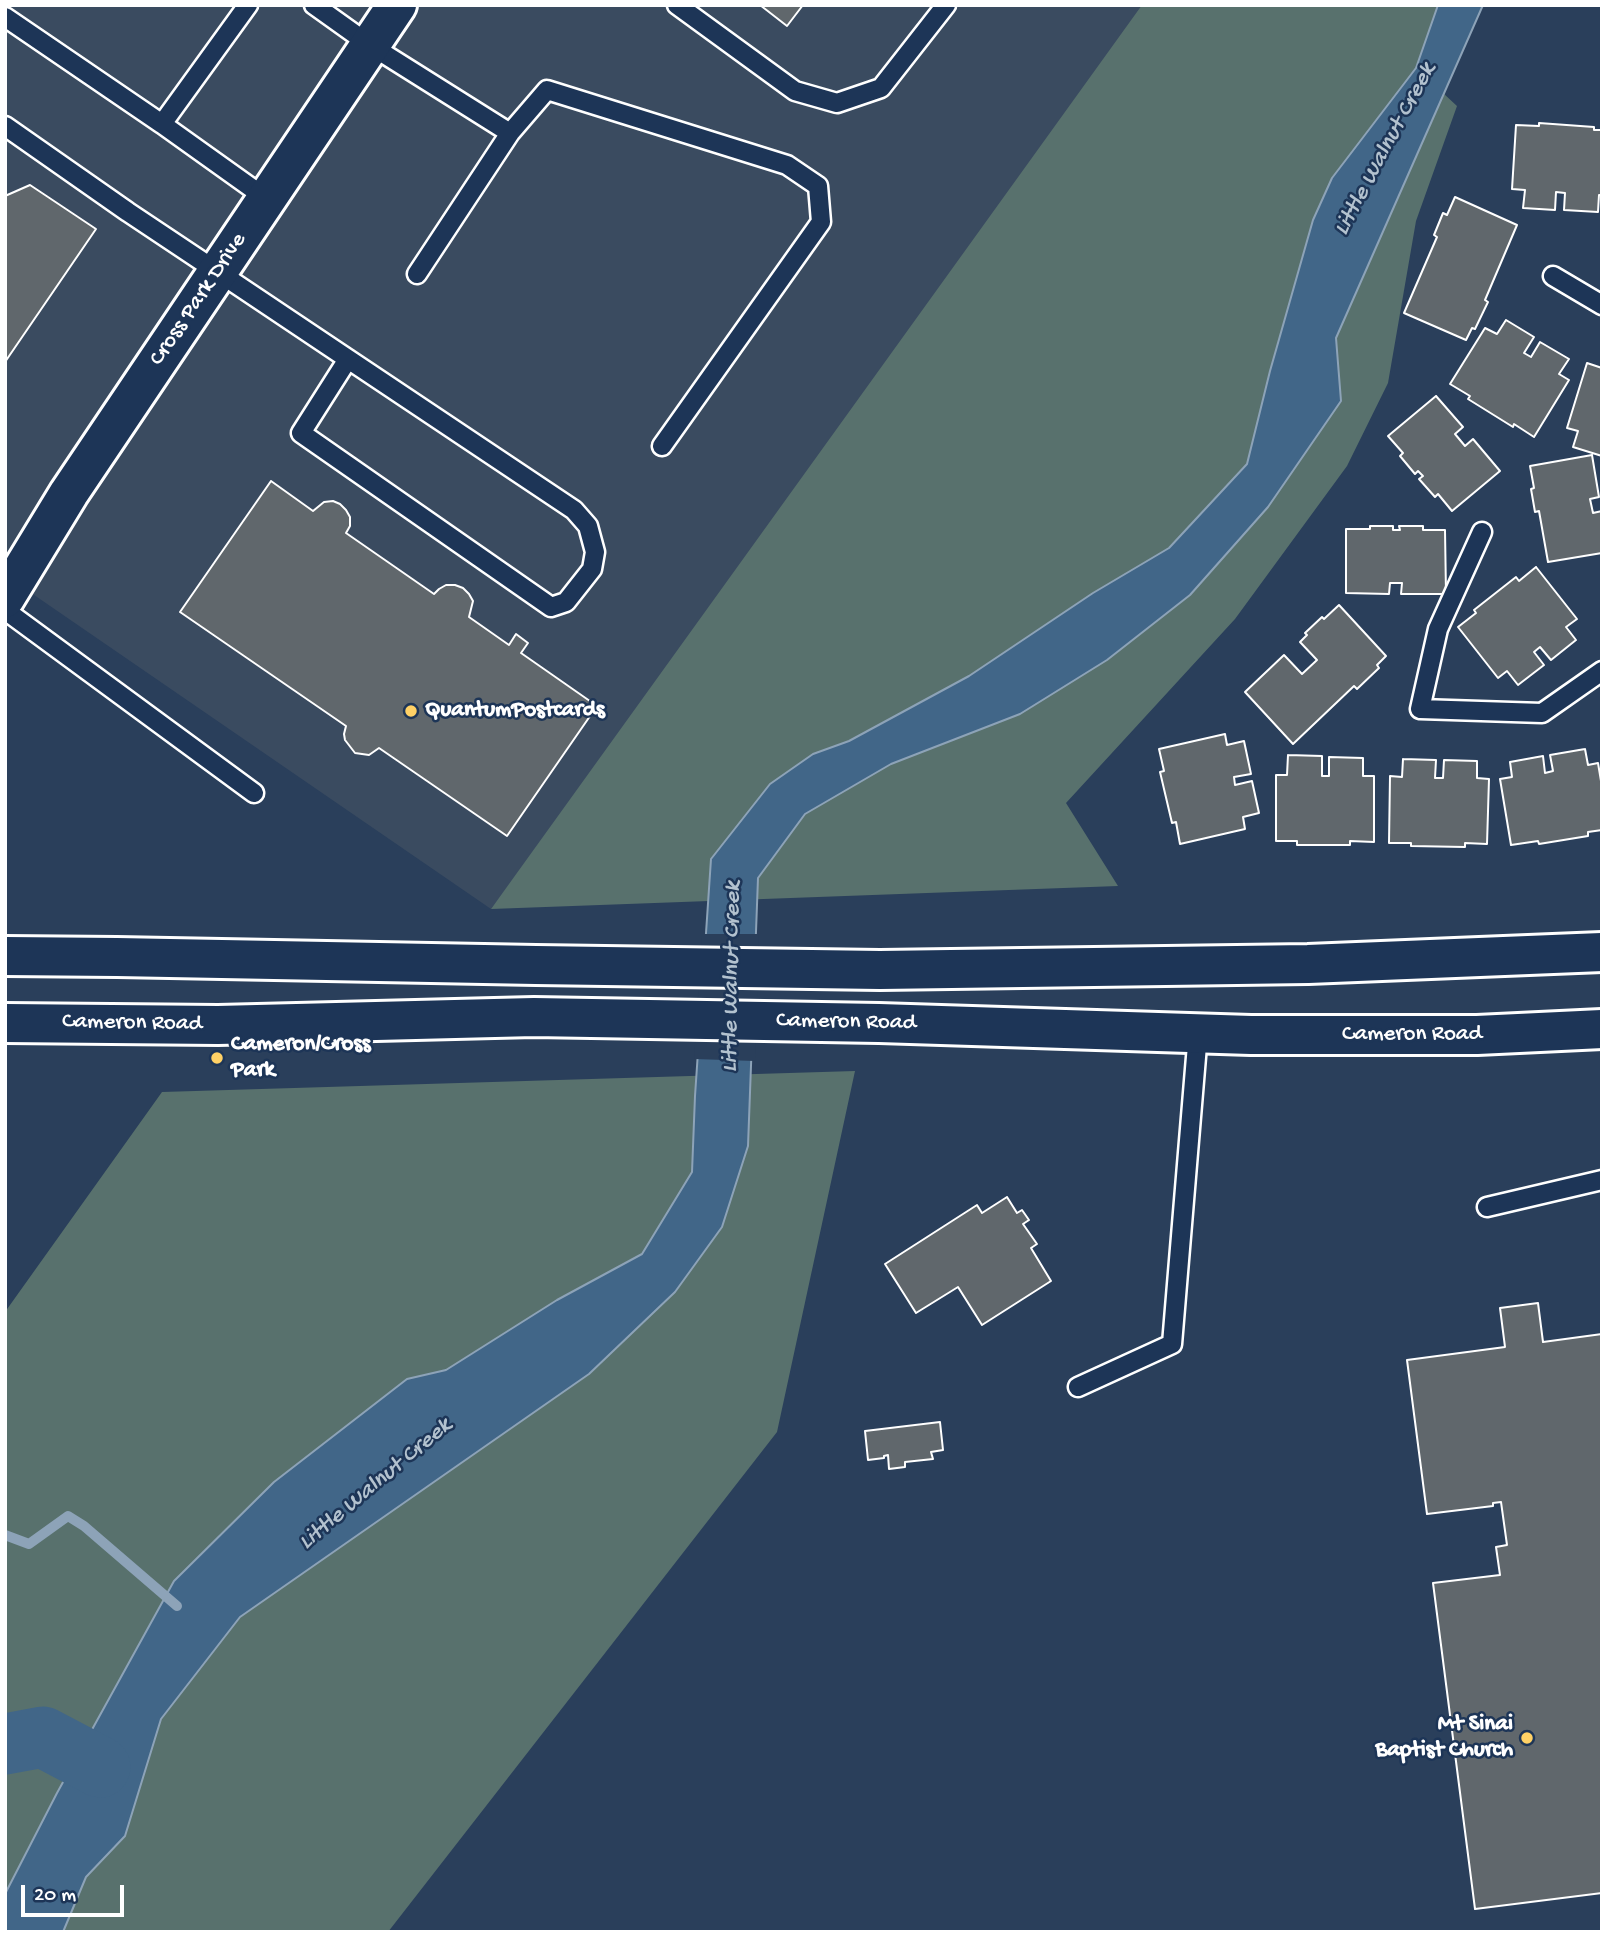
<!DOCTYPE html>
<style>
body{margin:0}
#map{position:relative;width:1607px;height:1937px;overflow:hidden;background:#2a3f5b;font-family:"Gochi Hand",sans-serif}
canvas{display:block}
.frame{position:absolute;inset:0;border:7px solid #fff;pointer-events:none}
.scale{position:absolute;left:21px;top:1885px;width:103px;height:32px;box-sizing:border-box;border:4px solid #fff;border-top:0;padding-left:9px;font-size:21px;line-height:24px;white-space:nowrap;color:#fff;-webkit-text-stroke:5px #1d3557;paint-order:stroke}
</style>
<div id="map">
<canvas width="1607" height="1937"></canvas>
<div class="frame"></div>
<div class="scale">20 m</div>
</div>
<script>
const context = document.querySelector('canvas').getContext('2d');
context.lineJoin = 'round';
function paint(path, color) { context.fillStyle = color; context.fill(path, 'evenodd'); }
const poly = rows => new Path2D(rows.map(r => 'M' + r).join(''));
function strokePath(path, color, width, dash) { context.strokeStyle = color; context.lineWidth = width; context.lineCap = dash ? 'butt' : 'round'; context.setLineDash(dash || []); context.stroke(path); }
function write(font, color, halo, rows, align = 'center') {
  context.font = font + ' "Gochi Hand",sans-serif'; context.lineWidth = 5; context.setLineDash([]); context.textBaseline = 'middle'; context.strokeStyle = halo; context.fillStyle = color; for (const [text, x, y, turn = 0] of rows) {
    context.save(); context.translate(x, y); context.rotate((+turn || 0) * Math.PI / 180); context.textAlign = isNaN(turn) ? turn : align; if (halo) context.strokeText(text, 0, 0); context.fillText(text, 0, 0); context.restore();
  }
}
paint(poly([
 [5,5,1153,5,766,545,491,909,5,575]
]), '#3a4b60');
paint(poly([
 [1142,5,1438,5,1416,68,1457,106,1416,221,1388,383,1347,466,1235,619,1066,803,1118,886,491,909],
 [855,1071,777,1432,388,1932,5,1932,5,1312,162,1092]
]), '#58716d');
const water = poly([
 [1438,5,1483,5,1336,338,1341,401,1268,507,1190,595,1107,660,1020,714,891,764,805,814,758,878,748,1146,722,1227,675,1292,589,1374,240,1617,161,1719,125,1836,86,1877,63,1932,5,1932,5,1894,57,1793,174,1581,274,1482,407,1379,446,1370,557,1300,642,1254,692,1172,695,1096,711,859,770,784,813,754,849,741,969,676,1093,593,1169,548,1247,464,1270,371,1313,220,1332,178,1416,68,1438,5]
]);
paint(water, '#416688');
strokePath(water, '#8da3b8', 2);
paint(poly([
 [702,934,759,934,755,1061,694,1059]
]), '#2a3f5b');
strokePath(poly([
 [5,1535,29,1544,68,1516,84,1526,177,1606]
]), '#8da3b8', 10);
strokePath(poly([
 [5,1744,43,1737,100,1767]
]), '#416688', 61);
const building = poly([
 [760,5,803,5,787,26,760,5],
 [1539,123,1594,127,1594,130,1602,130,1602,195,1599,195,1598,212,1564,210,1565,193,1556,192,1555,210,1523,208,1525,190,1512,189,1516,125,1539,126,1539,123],
 [30,185,96,229,5,362,5,196,30,185],
 [1455,197,1517,225,1485,300,1488,302,1475,329,1472,328,1466,340,1404,313,1437,237,1434,235,1443,213,1447,215,1455,197],
 [1506,320,1534,337,1524,353,1531,357,1540,342,1569,359,1559,374,1569,380,1534,437,1514,424,1513,427,1468,399,1470,396,1450,384,1485,328,1497,334,1506,320],
 [1587,363,1602,368,1602,456,1573,447,1578,431,1567,428,1587,363],
 [1436,396,1463,427,1455,434,1465,446,1473,439,1500,471,1452,511,1438,494,1435,497,1419,479,1423,476,1418,471,1415,474,1400,456,1403,453,1388,436,1436,396],
 [1592,455,1599,497,1590,499,1593,513,1602,511,1602,553,1548,562,1539,511,1535,512,1531,489,1534,488,1530,466,1592,455],
 [271,481,313,511,324,502,333,501,340,504,346,510,350,517,350,526,346,533,434,594,439,589,446,585,455,585,463,588,469,594,473,601,469,617,509,645,516,634,528,643,521,653,597,706,507,836,379,748,369,755,355,753,345,740,344,734,346,726,180,612,271,481],
 [1370,526,1393,526,1393,530,1400,530,1399,526,1423,526,1423,530,1445,530,1446,594,1401,594,1402,583,1390,583,1389,594,1346,593,1346,529,1370,529,1370,526],
 [1536,567,1577,619,1566,627,1576,640,1551,660,1540,647,1534,652,1544,665,1518,685,1507,671,1498,678,1458,627,1476,613,1474,610,1516,577,1519,581,1536,567],
 [1339,605,1386,656,1377,665,1379,668,1357,689,1354,686,1293,744,1245,692,1284,655,1302,674,1317,660,1300,642,1307,635,1305,633,1322,617,1324,619,1339,605],
 [1225,734,1227,745,1244,741,1251,774,1234,777,1235,785,1252,781,1259,813,1243,817,1245,829,1180,844,1176,822,1172,823,1160,772,1164,771,1159,749,1225,734],
 [1585,749,1588,765,1598,763,1602,787,1602,830,1588,832,1588,836,1539,844,1538,841,1511,845,1500,779,1512,777,1510,762,1543,756,1545,773,1553,771,1550,755,1585,749],
 [1288,755,1322,756,1322,776,1329,776,1329,757,1363,758,1363,776,1374,776,1374,842,1350,841,1350,845,1297,845,1297,841,1276,841,1276,775,1287,775,1288,755],
 [1403,759,1436,760,1435,778,1443,778,1444,760,1477,761,1477,778,1489,779,1487,844,1465,843,1465,847,1411,846,1411,843,1389,843,1390,776,1402,777,1403,759],
 [1007,1197,1017,1213,1022,1210,1029,1220,1023,1224,1037,1244,1031,1248,1051,1281,982,1325,958,1287,916,1313,885,1264,977,1205,982,1213,1007,1197],
 [1538,1303,1543,1342,1602,1334,1602,1893,1475,1909,1433,1583,1500,1575,1496,1547,1507,1545,1501,1502,1493,1503,1493,1506,1427,1514,1407,1360,1505,1347,1500,1308,1538,1303],
 [940,1422,943,1450,931,1452,933,1459,905,1462,905,1467,889,1469,888,1455,884,1456,884,1458,868,1460,865,1431,940,1422]
]);
paint(building, '#60676c');
strokePath(building, '#fff', 2);
const lane = poly([
 [248,5,162,124,267,199],
 [314,5,370,45,510,133,417,274],
 [677,5,795,91,837,103,881,88,946,5],
 [5,17,162,124],
 [5,126,128,212,218,272,348,359,574,510,588,526,595,552,592,569,566,602,551,607,301,433,348,359],
 [510,133,547,90,787,165,818,186,821,222,662,446],
 [1553,276,1602,305],
 [1482,532,1438,629,1420,709,1542,713,1602,671],
 [5,610,254,793],
 [1487,1207,1602,1180],
 [1078,1387,1172,1344,1198,1033]
]);
const secondary = poly([
 [5,598,69,493,397,5],
 [5,956,117,957,536,965,880,970,1308,964,1602,952],
 [5,1023,218,1025,534,1017,879,1023,1251,1035,1477,1035,1602,1029]
]);
strokePath(lane, '#fff', 23);
strokePath(secondary, '#fff', 44);
strokePath(lane, '#1d3557', 18);
strokePath(secondary, '#1d3557', 38);
for (const [x, y, r, color] of [
 [411,711,7,"#ffd166"],
 [217,1058,7,"#ffd166"],
 [1527,1738,7,"#ffd166"]
]) { const dot = new Path2D(); dot.arc(x, y, r, 0, 2 * Math.PI); context.fillStyle = color; context.fill(dot); strokePath(dot, '#1d3557', 2.5); }
write('23px', '#fff', '#1d3557', [
 ["Cross Park Drive",199,300,-56],
 ["Cameron Road",846,1023,1],
 ["Cameron Road",132,1024,1],
 ["Cameron Road",1412,1035]
]);
write('bold 23px', '#fff', '#1d3557', [
 ["QuantumPostcards",425,711],
 ["Cameron/Cross",231,1045],
 ["Park",231,1071],
 ["Mt Sinai",1513,1725,"right"],
 ["Baptist Church",1513,1751,"right"]
], 'left');
write('italic 24px', '#b3c2cf', '#1d3557', [
 ["Little Walnut Creek",1386,150,-62],
 ["Little Walnut Creek",733,977,-89],
 ["Little Walnut Creek",376,1485,-40]
]);
</script>
